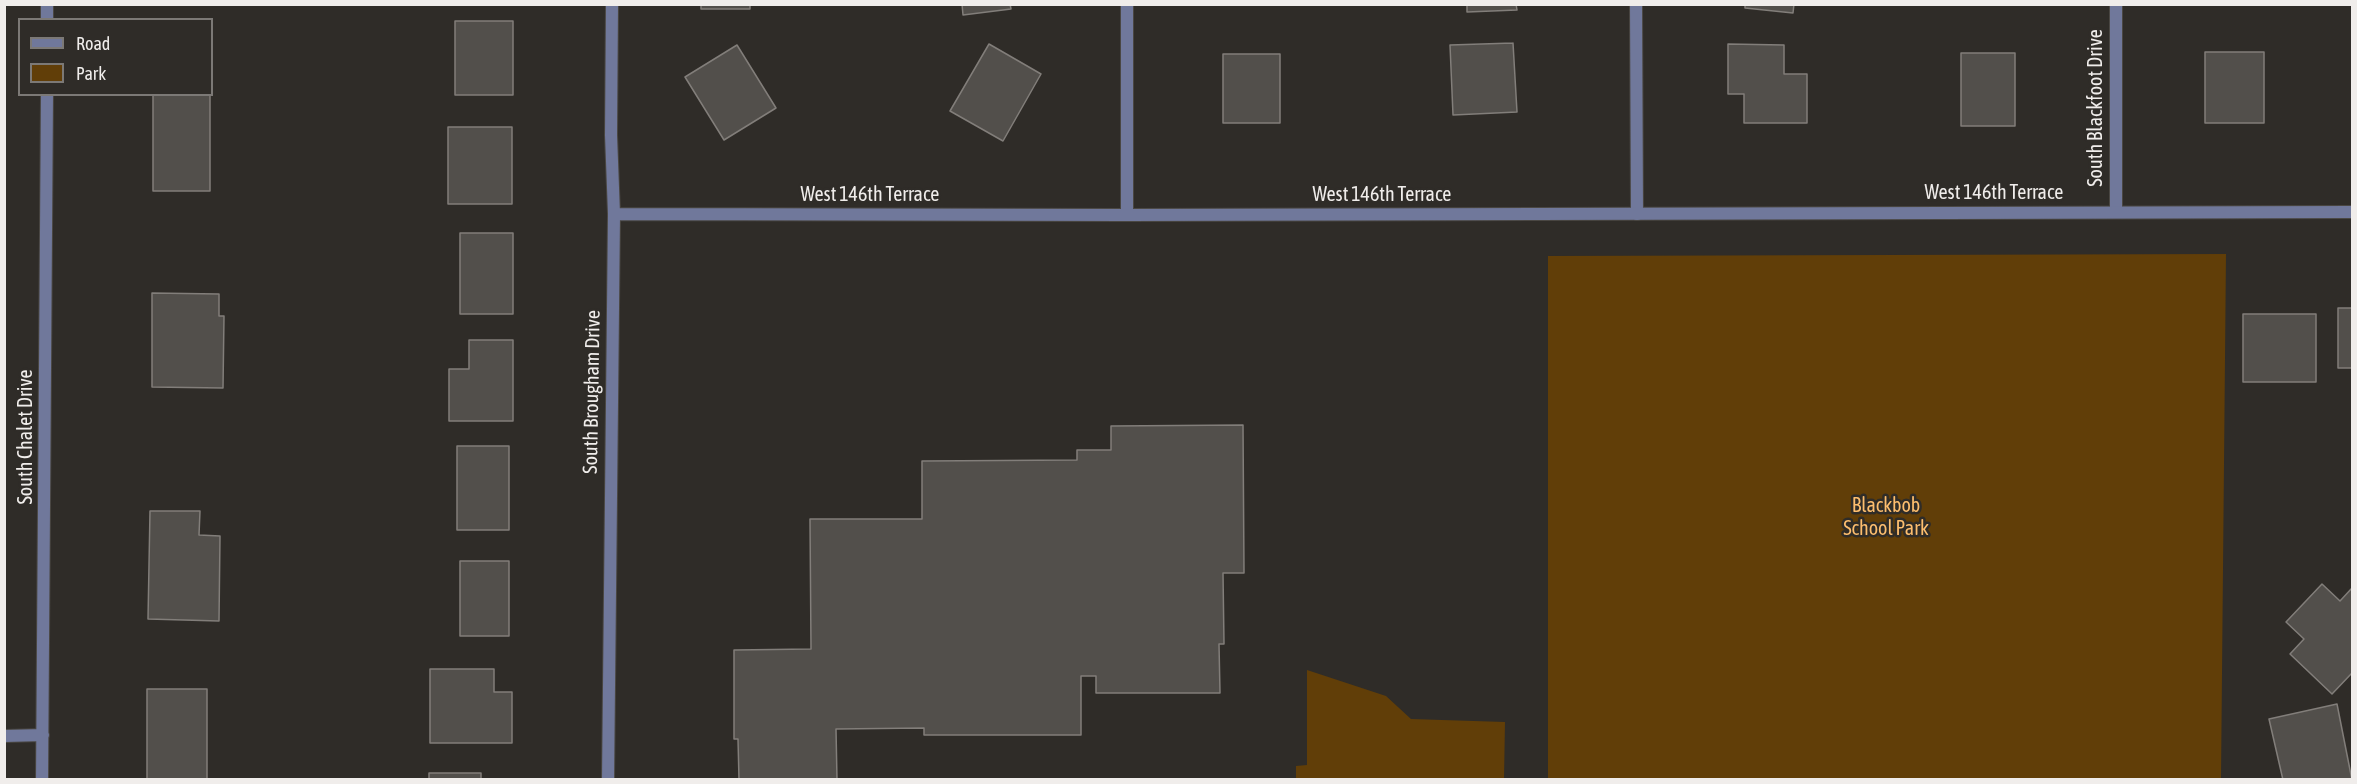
<!DOCTYPE html>
<style>
body{margin:0}
#map{position:relative;width:2357px;height:784px;overflow:hidden;background:#2f2c28;font-family:"Asap Condensed",sans-serif}
canvas{display:block}
.frame{position:absolute;inset:0;border:6px solid #f0edeb;pointer-events:none}
.legend{position:absolute;left:18px;top:18px;width:195px;height:78px;box-sizing:border-box;background:#2f2c28;border:2px solid #7c7976;margin:0;padding:8px 10px;list-style:none;font-size:18px;color:#f0edeb}
.legend li{display:flex;align-items:center;gap:12px;height:30px}
.legend b{width:30px;border:2px solid #7c7976}
</style>
<div id="map">
<canvas width="2357" height="784"></canvas>
<div class="frame"></div>
<ul class="legend">
<li><b style="height:8px;background:#70789b"></b>Road</li>
<li><b style="height:16px;background:#613e08"></b>Park</li>
</ul>
</div>
<script>
const context = document.querySelector('canvas').getContext('2d');
context.lineJoin = 'round';
function paint(path, color) { context.fillStyle = color; context.fill(path, 'evenodd'); }
const poly = rows => new Path2D(rows.map(r => 'M' + r).join(''));
function strokePath(path, color, width, dash) { context.strokeStyle = color; context.lineWidth = width; context.lineCap = dash ? 'butt' : 'round'; context.setLineDash(dash || []); context.stroke(path); }
function write(font, color, halo, rows, align = 'center') {
  context.font = font + ' "Asap Condensed",sans-serif'; context.lineWidth = 5; context.setLineDash([]); context.textBaseline = 'middle'; context.strokeStyle = halo; context.fillStyle = color; for (const [text, x, y, turn = 0] of rows) {
    context.save(); context.translate(x, y); context.rotate((+turn || 0) * Math.PI / 180); context.textAlign = isNaN(turn) ? turn : align; if (halo) context.strokeText(text, 0, 0); context.fillText(text, 0, 0); context.restore();
  }
}
paint(poly([
 [2226,254,2221,779,1548,779,1548,256],
 [1307,670,1386,696,1411,719,1505,722,1504,779,1296,779,1296,766,1307,765]
]), '#613e08');
const building = poly([
 [701,4,750,4,750,9,701,9,701,4],
 [962,4,1010,4,1011,9,963,15,962,4],
 [1467,4,1516,4,1517,10,1467,12,1467,4],
 [1745,4,1794,4,1793,13,1745,8,1745,4],
 [455,21,513,21,513,95,455,95,455,21],
 [1513,43,1517,112,1453,115,1450,45,1513,43],
 [989,44,1041,74,1003,141,950,111,989,44],
 [1728,44,1784,45,1784,74,1807,74,1807,123,1744,123,1744,94,1728,94,1728,44],
 [737,45,776,108,724,140,685,77,737,45],
 [2205,52,2264,52,2264,123,2205,123,2205,52],
 [1961,53,2015,53,2015,126,1961,126,1961,53],
 [1223,54,1280,54,1280,123,1223,123,1223,54],
 [153,94,210,94,210,191,153,191,153,94],
 [448,127,512,127,512,204,448,204,448,127],
 [460,233,513,233,513,314,460,314,460,233],
 [152,293,219,294,219,316,224,316,223,388,152,387,152,293],
 [2338,308,2352,308,2352,368,2338,368,2338,308],
 [2243,314,2316,314,2316,382,2243,382,2243,314],
 [469,340,513,340,513,421,449,421,449,369,469,369,469,340],
 [1243,425,1244,573,1223,573,1224,644,1219,644,1220,693,1096,693,1096,676,1081,676,1081,735,924,735,924,728,836,729,837,780,739,780,738,739,734,739,734,650,811,649,810,519,922,519,922,461,1077,460,1077,450,1111,450,1111,426,1243,425],
 [457,446,509,446,509,530,457,530,457,446],
 [150,511,200,511,199,535,220,536,219,621,148,619,150,511],
 [460,561,509,561,509,636,460,636,460,561],
 [2322,584,2340,601,2352,588,2352,673,2332,694,2290,654,2304,639,2286,622,2322,584],
 [430,669,494,669,494,692,512,692,512,743,430,743,430,669],
 [147,689,207,689,207,780,147,780,147,689],
 [2337,704,2352,780,2283,780,2269,719,2337,704],
 [429,773,481,773,481,780,429,780,429,773]
]);
paint(building, '#524f4b');
strokePath(building, '#827e7a', 1.5);
const minor = poly([
 [1127,4,1127,215],
 [1636,4,1637,214],
 [2116,4,2116,211],
 [47,20,47,4],
 [4,736,43,735],
 [42,780,47,94]
]);
const tertiary = poly([
 [614,214,1127,215,2352,212],
 [608,780,614,214,611,135,612,4]
]);
strokePath(minor, '#4a4743', 14);
strokePath(tertiary, '#4a4743', 14);
strokePath(minor, '#70789b', 12);
strokePath(tertiary, '#70789b', 12);
write('20px', '#f0edeb', '#2f2c28', [
 ["South Blackfoot Drive",2096,108,-90],
 ["West 146th Terrace",1994,193],
 ["West 146th Terrace",870,195],
 ["West 146th Terrace",1382,195],
 ["South Brougham Drive",592,392,-89],
 ["South Chalet Drive",26,437,-90]
]);
write('20px', '#fdbe6e', '#2f2c28', [
 ["Blackbob",1886,506],
 ["School Park",1886,529]
]);
</script>
